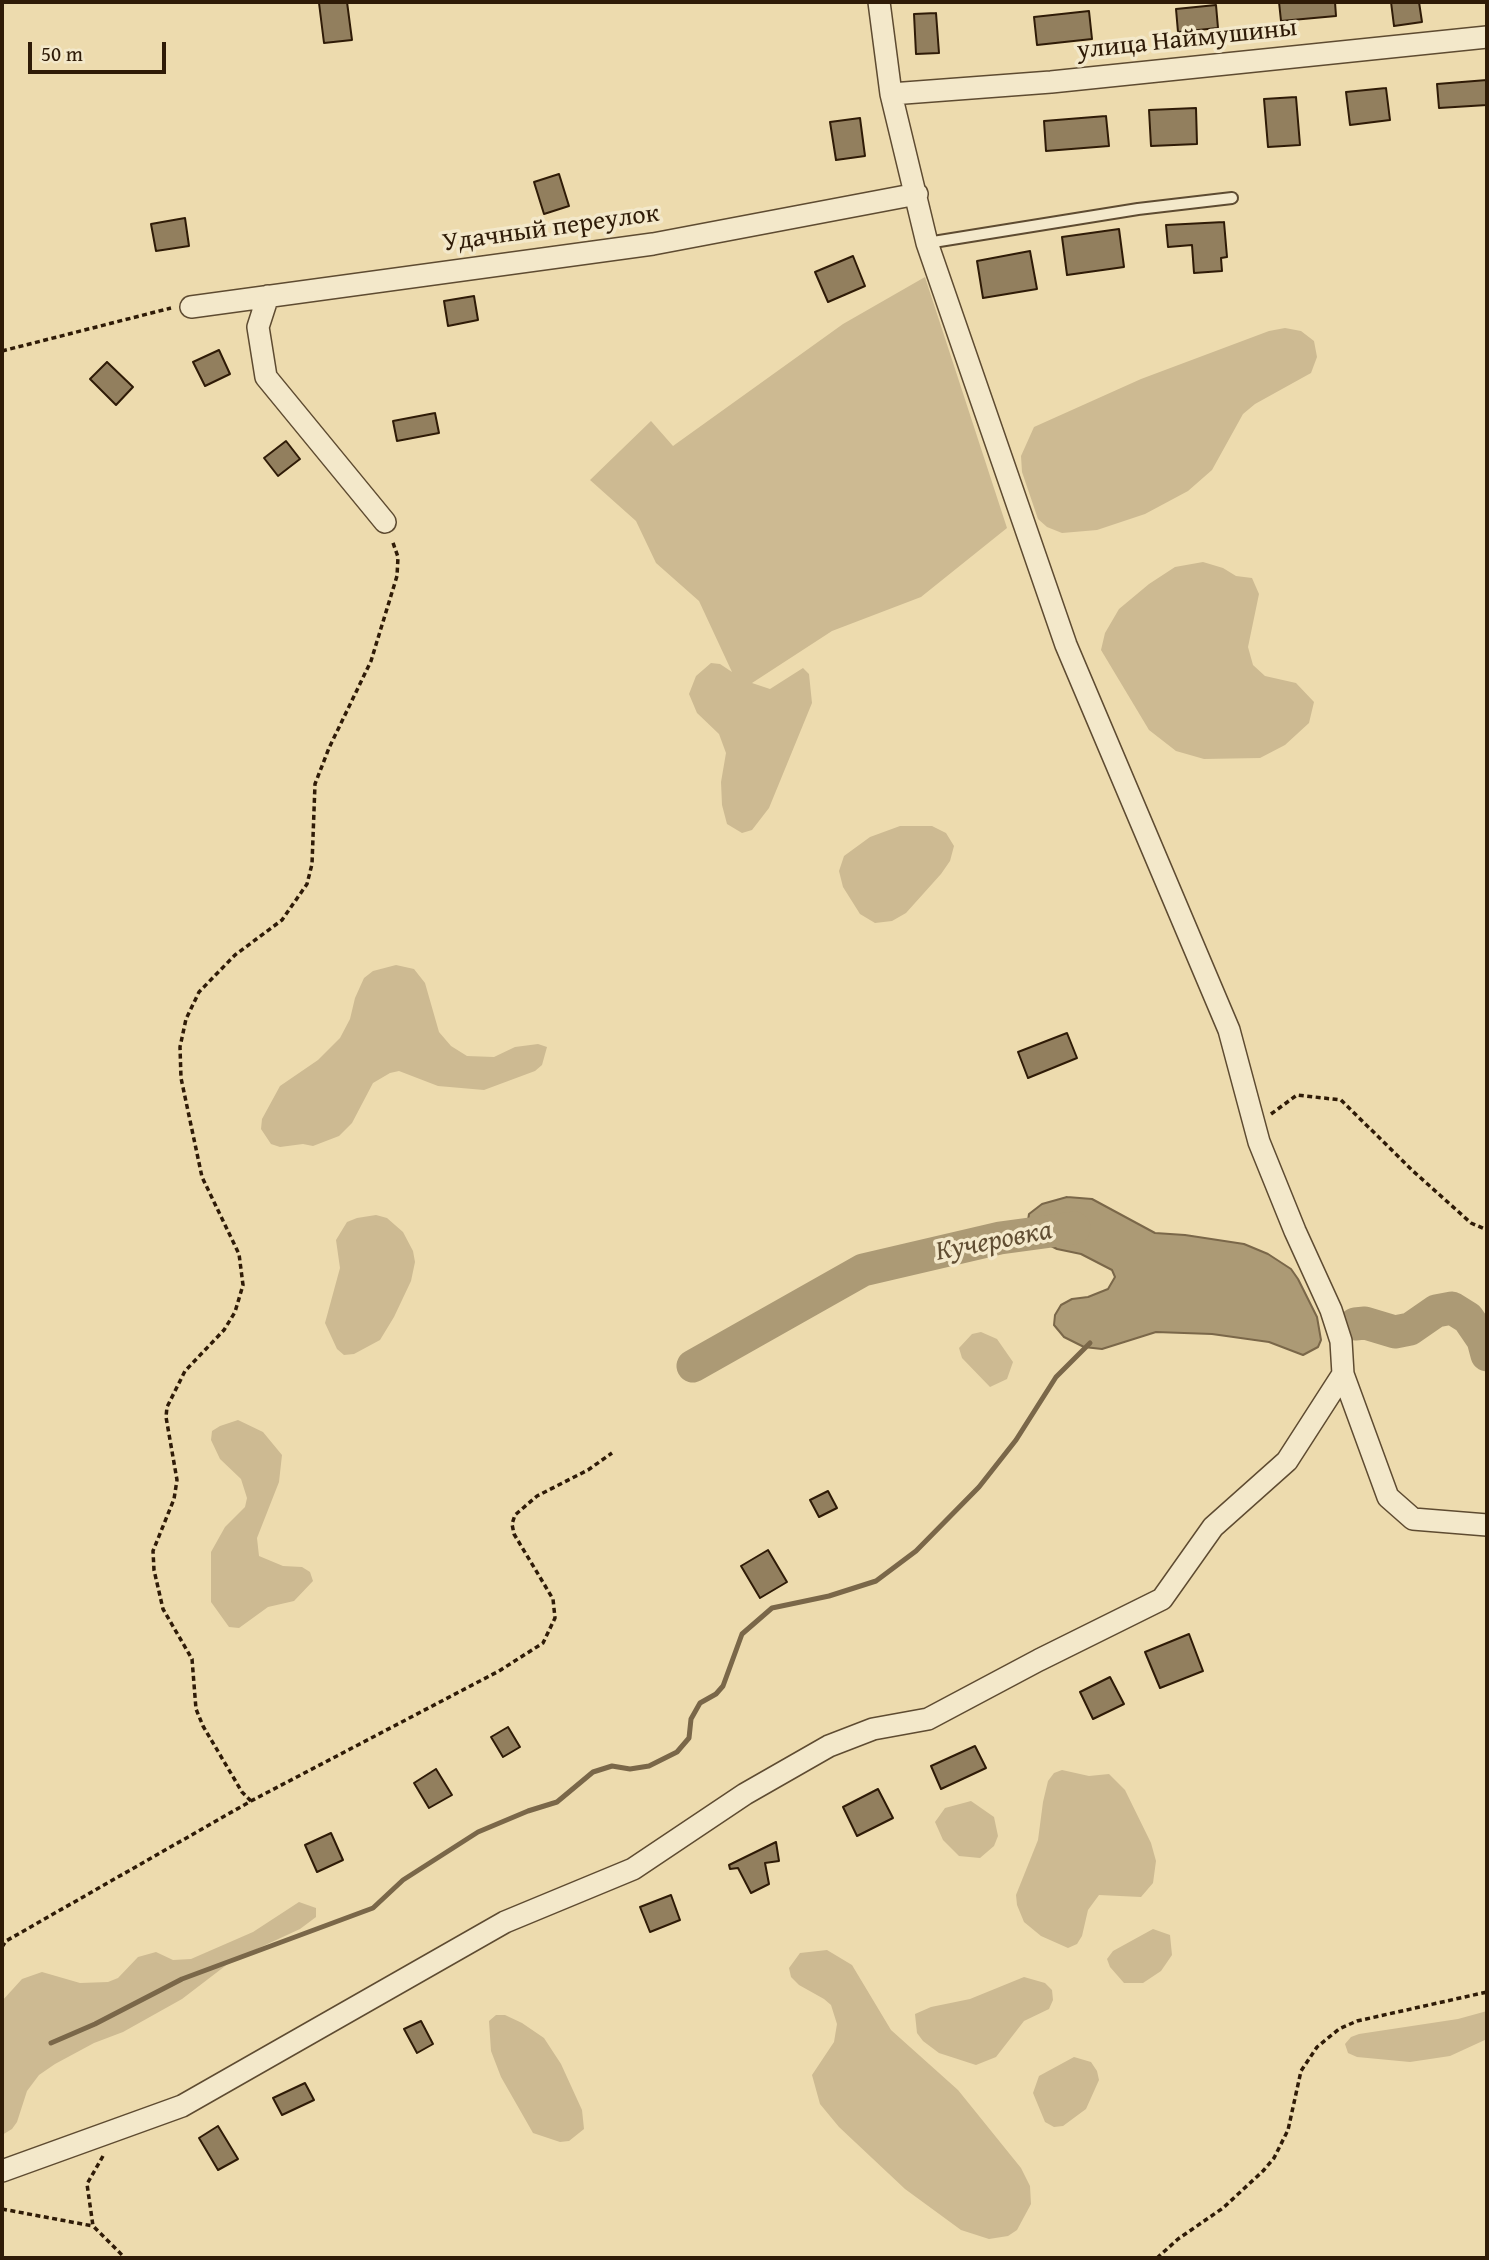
<!DOCTYPE html>
<meta charset="utf-8">
<style>
body{margin:0}
#map{position:relative;width:1489px;height:2260px;overflow:hidden;background:#eddbae;font-family:"Gentium Book Plus",serif}
canvas{display:block}
.frame{position:absolute;inset:0;border:4px solid #2f1b07;pointer-events:none}
.scale{position:absolute;left:28px;top:42px;width:138px;height:32px;box-sizing:border-box;border:4px solid #2f1b07;border-top:0;padding-left:9px;font-size:21px;line-height:24px;white-space:nowrap;color:#2f1b07;-webkit-text-stroke:5px #f3e8ca;paint-order:stroke}
</style>
<div id="map">
<canvas width="1489" height="2260"></canvas>
<div class="frame"></div>
<div class="scale">50 m</div>
</div>
<script>
const context = document.querySelector('canvas').getContext('2d');
context.lineJoin = 'round';
function paint(path, color) { context.fillStyle = color; context.fill(path, 'evenodd'); }
const poly = rows => new Path2D(rows.map(r => 'M' + r).join(''));
function strokePath(path, color, width, dash) { context.strokeStyle = color; context.lineWidth = width; context.lineCap = dash ? 'butt' : 'round'; context.setLineDash(dash || []); context.stroke(path); }
function write(font, color, halo, rows, align = 'center') {
  context.font = font + ' "Gentium Book Plus",serif'; context.lineWidth = 7; context.setLineDash([]); context.textBaseline = 'middle'; context.strokeStyle = halo; context.fillStyle = color; for (const [text, x, y, turn = 0] of rows) {
    context.save(); context.translate(x, y); context.rotate((+turn || 0) * Math.PI / 180); context.textAlign = isNaN(turn) ? turn : align; if (halo) context.strokeText(text, 0, 0); context.fillText(text, 0, 0); context.restore();
  }
}
paint(poly([
 [925,277,1007,528,921,597,832,631,752,683,770,689,803,668,809,674,812,703,769,808,752,830,742,833,727,824,722,805,721,782,726,753,719,734,697,713,689,694,696,676,711,663,720,664,732,672,699,601,656,563,636,521,590,480,651,421,673,446,843,324],
 [1285,328,1301,331,1314,341,1317,357,1311,373,1255,404,1243,414,1212,470,1188,491,1145,514,1097,530,1062,533,1047,527,1038,519,1022,472,1021,456,1034,427,1141,379,1269,331],
 [1203,562,1223,568,1236,576,1252,578,1259,594,1248,647,1253,665,1265,676,1296,683,1314,702,1309,723,1285,745,1260,758,1204,759,1176,751,1149,730,1101,650,1105,633,1119,609,1149,584,1175,567],
 [900,826,932,826,946,833,954,846,950,861,941,874,906,913,892,921,875,923,860,914,843,887,839,871,844,856,870,837],
 [396,965,414,969,425,983,439,1032,451,1046,467,1056,494,1057,515,1047,538,1044,547,1047,542,1065,535,1071,484,1090,438,1086,399,1071,390,1073,373,1083,352,1123,339,1136,313,1146,303,1144,280,1147,271,1144,261,1129,262,1119,280,1086,318,1060,340,1038,350,1019,355,998,364,978,373,971],
 [376,1215,387,1218,403,1232,413,1251,415,1262,411,1281,394,1317,380,1340,354,1354,344,1355,337,1349,325,1323,340,1268,336,1240,347,1222,357,1218],
 [981,1332,997,1339,1013,1362,1007,1379,990,1387,962,1358,959,1348,972,1334],
 [238,1420,263,1432,282,1455,279,1482,257,1538,259,1556,283,1566,302,1567,310,1572,313,1581,294,1601,268,1607,239,1628,229,1627,211,1602,211,1552,225,1527,245,1507,247,1498,241,1479,220,1459,211,1440,212,1431,220,1426],
 [1062,1770,1089,1776,1109,1774,1125,1790,1151,1843,1156,1861,1153,1883,1141,1897,1099,1895,1088,1910,1082,1936,1077,1944,1068,1948,1041,1936,1024,1922,1017,1905,1016,1895,1038,1840,1043,1802,1048,1781,1054,1773],
 [971,1801,994,1817,998,1836,994,1846,980,1858,959,1856,943,1840,935,1822,945,1808],
 [299,1902,316,1908,316,1917,300,1929,233,1960,182,1999,123,2032,94,2043,55,2064,39,2075,27,2091,17,2122,12,2129,2,2135,2,2001,22,1979,42,1972,80,1983,108,1982,118,1978,138,1957,156,1952,173,1960,191,1959,253,1932],
 [1153,1929,1170,1935,1172,1955,1161,1971,1143,1983,1124,1983,1110,1967,1107,1959,1113,1951],
 [827,1950,852,1965,891,2030,958,2090,1021,2168,1030,2186,1031,2204,1017,2230,1008,2236,989,2239,961,2230,905,2189,839,2127,820,2104,812,2075,834,2042,837,2024,831,2005,824,1999,799,1985,791,1977,789,1968,800,1953],
 [1024,1977,1045,1983,1052,1990,1053,2000,1049,2009,1024,2021,996,2057,976,2065,939,2053,923,2041,917,2033,915,2014,931,2007,970,1999],
 [1487,2011,1487,2039,1450,2056,1410,2062,1357,2057,1348,2053,1345,2044,1351,2037,1359,2034,1458,2019],
 [496,2015,505,2015,522,2023,544,2038,561,2064,582,2110,584,2129,569,2141,560,2142,533,2133,501,2077,491,2051,489,2021],
 [1074,2057,1091,2062,1097,2071,1099,2080,1086,2109,1063,2126,1054,2127,1045,2122,1033,2093,1039,2076]
]), '#cdba92');
const water = poly([
 [1067,1197,1092,1199,1155,1233,1185,1235,1244,1244,1268,1254,1291,1269,1298,1279,1317,1317,1321,1340,1318,1347,1303,1355,1269,1342,1212,1334,1156,1332,1102,1349,1084,1347,1064,1337,1054,1325,1055,1315,1061,1305,1072,1299,1088,1297,1108,1289,1115,1277,1112,1270,1081,1254,1057,1249,1029,1235,1027,1227,1029,1214,1042,1204,1067,1197]
]);
paint(water, '#ac9a75');
strokePath(water, '#7a6749', 2);
strokePath(poly([
 [51,2043,95,2024,182,1979,373,1908,403,1880,478,1832,528,1811,557,1802,593,1772,612,1766,630,1769,649,1766,677,1752,689,1738,691,1719,700,1703,716,1694,723,1686,742,1634,772,1608,829,1596,876,1581,916,1551,979,1487,1016,1440,1056,1377,1090,1343]
]), '#7a6749', 5);
strokePath(poly([
 [1355,1324,1365,1323,1395,1332,1410,1329,1436,1311,1452,1308,1468,1318,1483,1340,1487,1355],
 [693,1366,863,1270,1000,1238,1074,1228]
]), '#ac9a75', 33);
const building = poly([
 [347,2,352,40,324,43,319,3,347,2],
 [1279,2,1335,2,1336,16,1281,21,1279,2],
 [1391,2,1419,2,1422,22,1394,26,1391,2],
 [1216,5,1218,28,1178,32,1176,9,1216,5],
 [1089,11,1092,39,1037,45,1034,17,1089,11],
 [936,13,939,53,916,54,914,14,936,13],
 [1487,80,1487,105,1439,108,1437,84,1487,80],
 [1386,88,1390,120,1350,125,1346,92,1386,88],
 [1296,97,1300,145,1268,147,1264,99,1296,97],
 [1196,108,1197,144,1151,146,1149,110,1196,108],
 [1106,116,1109,146,1046,151,1044,121,1106,116],
 [860,118,865,156,836,160,830,122,860,118],
 [559,174,569,206,544,214,534,182,559,174],
 [185,218,189,246,156,251,151,224,185,218],
 [1224,222,1227,257,1221,258,1222,271,1194,273,1192,245,1168,247,1166,225,1224,222],
 [1119,229,1124,267,1067,275,1062,237,1119,229],
 [1030,251,1037,289,983,298,977,261,1030,251],
 [853,256,865,286,828,302,815,272,853,256],
 [474,296,478,320,448,326,444,301,474,296],
 [219,350,230,374,205,386,193,362,219,350],
 [107,362,133,387,116,405,90,379,107,362],
 [435,413,439,433,397,441,393,421,435,413],
 [286,441,300,459,278,476,264,458,286,441],
 [1067,1033,1077,1058,1028,1078,1018,1052,1067,1033],
 [828,1491,837,1508,819,1517,810,1500,828,1491],
 [768,1550,787,1582,760,1598,741,1566,768,1550],
 [1189,1634,1203,1671,1160,1688,1145,1652,1189,1634],
 [1110,1677,1124,1704,1093,1719,1080,1692,1110,1677],
 [508,1727,520,1747,503,1757,491,1737,508,1727],
 [975,1746,986,1768,941,1789,931,1766,975,1746],
 [436,1769,452,1795,429,1808,414,1783,436,1769],
 [878,1789,893,1818,857,1836,843,1807,878,1789],
 [331,1833,343,1860,317,1872,305,1845,331,1833],
 [776,1842,779,1861,765,1863,769,1884,751,1893,738,1868,730,1869,729,1865,776,1842],
 [671,1895,680,1920,650,1932,640,1907,671,1895],
 [421,2021,433,2044,417,2053,404,2029,421,2021],
 [305,2083,314,2100,282,2115,273,2098,305,2083],
 [218,2126,238,2159,218,2170,199,2138,218,2126]
]);
paint(building, '#927f5e');
strokePath(building, '#2f1b07', 2);
const lane = poly([
 [927,243,1138,209,1232,198]
]);
const street = poly([
 [879,2,891,94,927,243,1066,645,1229,1030,1259,1142,1295,1231,1331,1310,1341,1341,1343,1374],
 [891,94,1051,82,1487,37],
 [268,296,258,327,266,377,385,522],
 [191,307,653,244,917,194],
 [2,2171,182,2106,505,1922,633,1869,745,1794,829,1746,873,1729,928,1719,1039,1660,1162,1599,1213,1527,1287,1461,1343,1374,1388,1497,1413,1519,1487,1525]
]);
strokePath(lane, '#5e4b31', 14);
strokePath(street, '#5e4b31', 24);
strokePath(poly([
 [2,351,171,308],
 [1271,1114,1297,1095,1341,1100,1413,1171,1471,1223,1487,1230],
 [251,1801,242,1792,203,1726,196,1709,192,1659,163,1609,154,1570,153,1551,174,1499,177,1480,166,1417,167,1407,185,1371,224,1330,235,1312,243,1285,239,1254,202,1177,181,1078,180,1047,186,1019,199,992,235,955,282,920,307,884,312,864,315,784,329,748,371,661,397,576,398,557,392,540],
 [2,1947,6,1941,251,1801,499,1671,543,1643,555,1618,553,1599,514,1534,512,1524,515,1515,537,1496,588,1470,612,1453],
 [103,2156,87,2184,93,2226,125,2258],
 [2,2209,93,2226],
 [1157,2258,1178,2239,1223,2208,1263,2171,1274,2158,1288,2130,1301,2071,1317,2047,1339,2029,1357,2021,1487,1992]
]), '#2f1b07', 3.5, [5, 3.5]);
strokePath(lane, '#f3e8ca', 10);
strokePath(street, '#f3e8ca', 21);
write('26px', '#2f1b07', '#f3e8ca', [
 ["улица Наймушины",1187,40,-6],
 ["Удачный переулок",551,229,-8]
]);
write('italic 28px', '#614e33', '#f3e8ca', [
 ["Кучеровка",994,1242,-11]
]);
</script>
